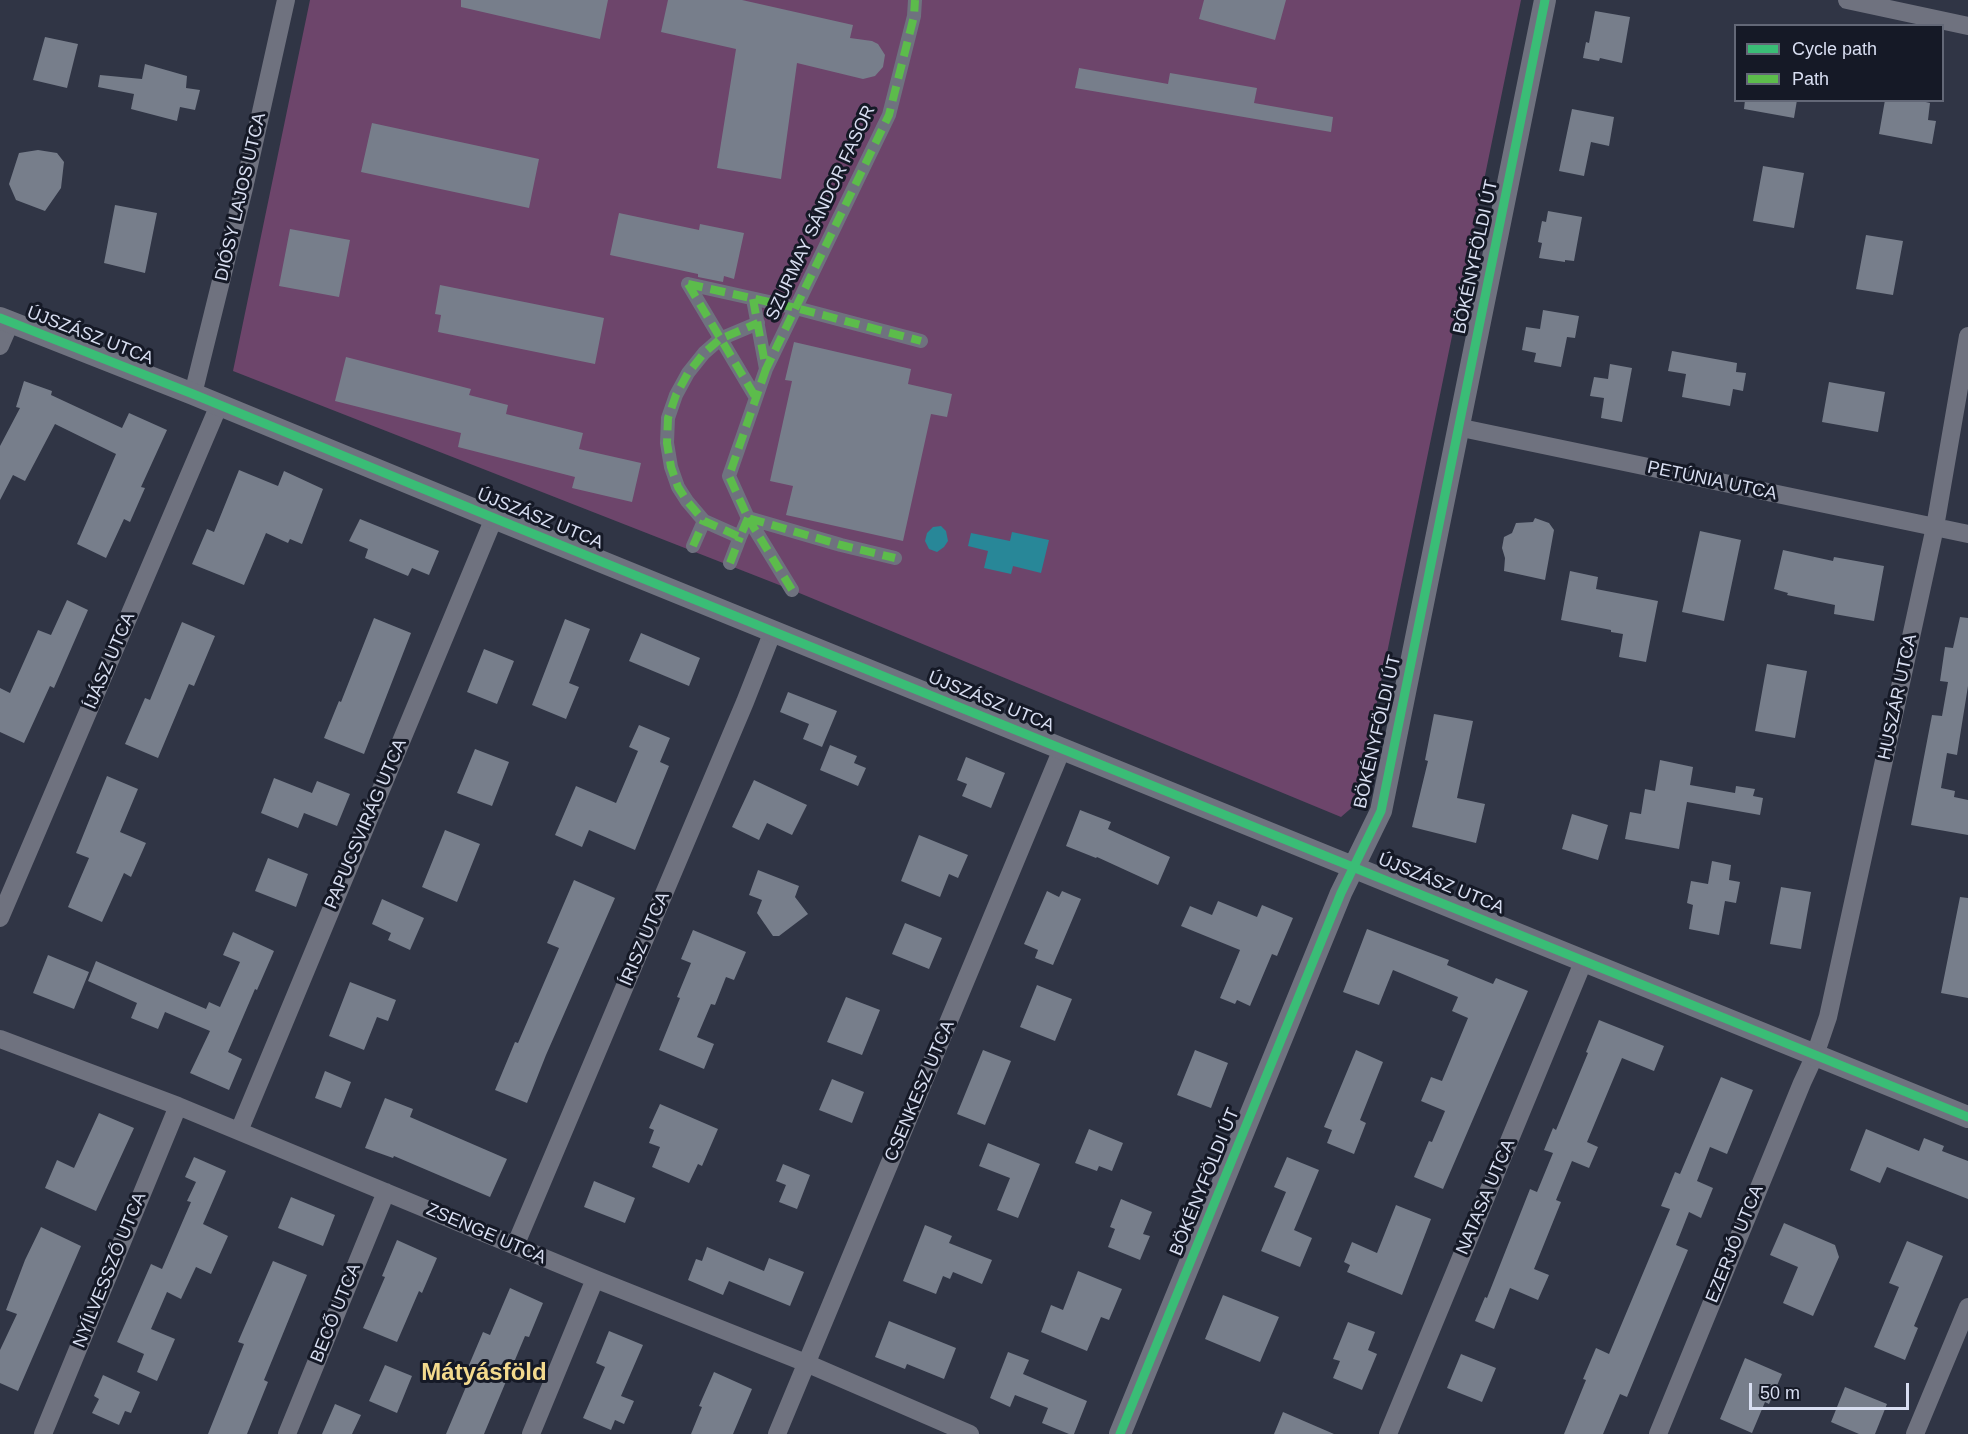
<!DOCTYPE html>
<meta charset="utf-8">
<style>
body{margin:0}
#map{position:relative;width:1968px;height:1434px;overflow:hidden;background:#303545;font-family:Arial,sans-serif}
canvas{display:block}
.legend{position:absolute;left:1734px;top:24px;width:210px;height:78px;box-sizing:border-box;background:#151926;border:2px solid #636877;margin:0;padding:8px 10px;list-style:none;font-size:18px;color:#d8def1}
.legend li{display:flex;align-items:center;gap:12px;height:30px}
.legend b{width:30px;border:2px solid #636877}
.scale{position:absolute;left:1749px;top:1383px;width:160px;height:27px;box-sizing:border-box;border:3px solid #d8def1;border-top:0;padding-left:8px;font-size:18px;line-height:21px;white-space:nowrap;color:#d8def1;-webkit-text-stroke:4px #151926;paint-order:stroke}
</style>
<div id="map">
<canvas width="1968" height="1434"></canvas>
<ul class="legend">
<li><b style="height:8px;background:#3abd76"></b>Cycle path</li>
<li><b style="height:8px;background:#5cbc4b"></b>Path</li>
</ul>
<div class="scale">50 m</div>
</div>
<script>
const context = document.querySelector('canvas').getContext('2d');
context.lineJoin = 'round';
function paint(path, color) { context.fillStyle = color; context.fill(path, 'evenodd'); }
const poly = rows => new Path2D(rows.map(r => 'M' + r).join(''));
function strokePath(path, color, width, dash) { context.strokeStyle = color; context.lineWidth = width; context.lineCap = dash ? 'butt' : 'round'; context.setLineDash(dash || []); context.stroke(path); }
function write(font, color, halo, rows, align = 'center') {
  context.font = font + ' Arial,sans-serif'; context.lineWidth = 6; context.setLineDash([]); context.textBaseline = 'middle'; context.strokeStyle = halo; context.fillStyle = color; for (const [text, x, y, turn = 0] of rows) {
    context.save(); context.translate(x, y); context.rotate((+turn || 0) * Math.PI / 180); context.textAlign = isNaN(turn) ? turn : align; if (halo) context.strokeText(text, 0, 0); context.fillText(text, 0, 0); context.restore();
  }
}
paint(poly([
 [310,0,1521,0,1356,804,1341,817,792,590,233,371]
]), '#6d456b');
paint(poly([
 [941,526,946,531,948,541,944,547,937,552,929,549,925,541,927,533,933,527],
 [1012,532,1049,540,1041,573,1013,566,1011,574,984,568,988,551,968,546,971,533,1010,541]
]), '#288798');
paint(poly([
 [461,0,608,0,600,39,461,7],
 [668,0,742,0,853,25,850,38,872,41,878,44,885,55,883,67,875,76,863,79,797,63,781,179,717,168,736,49,661,32],
 [1204,0,1286,0,1275,40,1199,19],
 [1595,11,1630,17,1622,63,1600,58,1599,61,1583,58,1586,42,1589,43],
 [45,37,78,44,67,88,33,80],
 [145,64,187,76,186,88,200,90,195,110,180,107,177,121,131,109,134,94,98,87,100,75,142,79],
 [1079,68,1168,84,1170,73,1257,88,1254,103,1333,117,1331,132,1075,88],
 [1745,100,1797,100,1794,118,1744,109],
 [1885,100,1917,100,1930,103,1928,120,1936,121,1932,144,1879,134],
 [1572,109,1614,117,1609,146,1591,142,1584,176,1559,171],
 [372,123,539,159,529,208,361,172],
 [38,150,57,153,64,162,61,188,45,211,16,200,9,184,19,153],
 [1763,166,1804,173,1794,228,1753,221],
 [115,205,157,213,145,273,104,263],
 [1548,211,1582,217,1574,261,1565,260,1565,262,1539,258,1542,243,1538,242,1542,221,1546,222],
 [619,213,699,230,700,224,744,233,734,279,724,276,723,282,698,277,698,274,610,255],
 [290,229,350,240,339,297,279,286],
 [1866,235,1903,241,1893,295,1856,289],
 [440,285,604,318,595,364,438,332,441,315,435,314],
 [1543,310,1579,316,1575,338,1567,337,1561,367,1534,362,1536,353,1522,350,1526,327,1540,329],
 [794,342,911,369,908,384,952,394,947,417,931,414,903,541,786,515,793,486,770,481,792,381,785,380],
 [1672,351,1737,363,1736,372,1746,373,1743,391,1733,389,1730,406,1682,397,1686,374,1668,371],
 [346,357,471,389,469,395,508,405,506,414,583,433,579,449,641,463,632,502,572,488,575,477,458,447,461,433,335,401],
 [1610,364,1632,368,1622,422,1601,418,1604,398,1590,396,1594,377,1608,379],
 [24,381,52,391,51,395,122,428,129,413,167,430,141,487,145,488,130,522,124,519,106,558,77,544,116,454,55,424,25,481,13,475,0,500,0,446,20,408,16,407],
 [1829,382,1885,392,1878,432,1822,422],
 [239,470,278,486,284,471,323,489,302,544,290,539,288,543,266,533,244,585,192,564,207,529,214,532],
 [1535,518,1549,523,1554,530,1545,580,1504,571,1505,558,1502,548,1504,537,1512,533,1516,523,1533,522],
 [360,519,439,551,429,575,412,568,408,576,365,558,368,549,349,541],
 [1700,531,1741,540,1724,621,1682,612],
 [1783,550,1833,561,1834,557,1884,566,1874,621,1834,614,1835,605,1787,595,1788,593,1774,589],
 [1570,571,1598,577,1596,589,1658,601,1646,662,1619,657,1623,634,1611,632,1611,630,1561,620],
 [67,600,88,610,54,688,50,686,24,743,0,732,0,688,10,693,38,630,51,635],
 [1960,617,1968,618,1968,686,1957,755,1947,753,1941,788,1955,791,1954,797,1968,800,1968,835,1911,825,1932,715,1942,716,1948,682,1940,681,1945,647,1953,648],
 [374,618,411,633,364,754,324,738,339,701,341,702],
 [565,619,590,629,569,683,579,687,566,719,532,705],
 [182,622,215,636,194,686,189,684,158,758,125,744,145,698,150,700],
 [641,633,700,658,689,686,629,661],
 [484,649,514,661,497,704,467,692],
 [1767,664,1807,671,1795,738,1755,731],
 [788,692,837,711,822,747,803,739,809,724,780,712],
 [1434,714,1473,721,1457,798,1485,804,1476,843,1412,827,1428,761,1425,760],
 [639,725,670,738,660,762,669,766,635,850,589,830,582,847,555,835,576,786,616,803,638,751,629,747],
 [830,745,857,756,854,763,866,768,858,786,820,770],
 [475,749,509,762,492,806,457,793],
 [966,757,1005,773,991,808,962,796,967,784,957,780],
 [1660,760,1693,767,1690,785,1735,793,1736,786,1755,789,1753,796,1763,798,1760,815,1687,802,1679,849,1625,839,1630,812,1641,814,1645,789,1655,791],
 [107,776,138,789,120,832,146,843,131,877,124,873,102,922,68,907,89,858,76,853],
 [274,778,312,793,317,781,350,794,337,826,304,813,298,828,261,813],
 [754,780,807,805,792,835,767,823,759,840,732,827],
 [1080,810,1111,822,1108,829,1170,857,1158,885,1097,857,1096,858,1066,846],
 [1572,814,1608,825,1598,860,1562,849],
 [445,830,480,844,457,902,422,887],
 [919,835,968,855,958,878,949,874,940,897,901,881],
 [268,858,308,874,296,907,255,891],
 [1712,861,1731,865,1729,880,1740,882,1736,903,1725,901,1719,935,1689,929,1693,905,1687,903,1691,881,1708,884],
 [758,870,799,886,795,897,808,914,779,936,773,936,757,913,762,900,749,895],
 [574,880,615,898,546,1055,527,1103,495,1090,515,1042,518,1043,559,948,547,943],
 [1781,887,1811,892,1801,949,1770,944],
 [1047,891,1059,897,1062,891,1081,899,1053,965,1035,958,1038,950,1024,944],
 [1960,897,1968,898,1968,998,1941,993],
 [382,899,424,918,410,950,388,940,391,933,372,924],
 [1218,901,1257,917,1262,905,1293,918,1277,956,1272,954,1250,1006,1237,1000,1235,1004,1220,998,1240,950,1181,926,1190,906,1212,915],
 [905,923,942,938,929,969,892,954],
 [1367,929,1449,960,1447,965,1493,984,1496,978,1528,991,1443,1189,1414,1177,1429,1141,1432,1142,1445,1111,1421,1101,1431,1077,1442,1081,1468,1018,1452,1011,1458,997,1393,970,1379,1005,1343,992],
 [693,930,746,952,734,980,726,977,715,1005,711,1004,697,1037,714,1044,704,1069,659,1050,680,998,677,997,691,963,681,959],
 [233,932,274,951,257,990,255,989,228,1052,242,1059,229,1090,190,1073,210,1031,165,1012,158,1029,131,1018,137,1003,88,981,96,961,206,1009,209,1002,220,1007,240,962,223,955],
 [48,955,89,972,74,1009,33,993],
 [350,982,396,1000,388,1021,377,1017,364,1050,329,1036],
 [1037,985,1072,999,1055,1041,1020,1027],
 [846,997,880,1010,862,1055,827,1042],
 [1599,1020,1664,1046,1654,1071,1622,1058,1587,1142,1598,1147,1589,1168,1572,1161,1556,1200,1561,1202,1534,1269,1549,1275,1538,1300,1510,1288,1494,1329,1475,1321,1485,1297,1487,1298,1530,1189,1537,1192,1553,1153,1544,1150,1553,1128,1556,1130,1588,1053,1586,1052],
 [983,1050,1011,1061,985,1125,957,1114],
 [1195,1050,1228,1063,1211,1108,1177,1095],
 [1356,1050,1383,1062,1360,1120,1366,1123,1354,1154,1327,1143,1332,1130,1324,1127],
 [325,1071,351,1082,341,1108,315,1098],
 [1721,1077,1753,1090,1727,1154,1710,1147,1697,1181,1713,1188,1701,1218,1689,1212,1676,1245,1688,1250,1627,1397,1620,1394,1603,1434,1564,1434,1586,1380,1583,1379,1596,1348,1609,1354,1670,1209,1661,1206,1675,1172,1680,1174],
 [832,1079,864,1092,852,1123,819,1110],
 [385,1098,413,1109,410,1117,507,1159,490,1197,394,1156,393,1158,365,1148],
 [660,1104,718,1129,702,1166,698,1164,689,1183,652,1167,660,1147,649,1143,654,1130,649,1128],
 [99,1113,134,1128,96,1211,45,1188,57,1160,74,1168],
 [1089,1129,1123,1143,1112,1171,1099,1166,1097,1171,1075,1163],
 [1866,1129,1919,1151,1924,1138,1944,1146,1942,1151,1968,1161,1968,1199,1887,1167,1880,1183,1850,1170],
 [988,1143,1040,1164,1018,1218,997,1210,1010,1178,979,1166],
 [194,1157,226,1171,203,1224,228,1236,211,1274,196,1267,181,1299,167,1292,151,1329,175,1339,157,1381,137,1372,144,1354,117,1342,151,1264,162,1269,191,1202,187,1201,196,1182,185,1177],
 [1287,1157,1319,1170,1294,1230,1312,1238,1300,1267,1261,1251,1286,1192,1274,1187],
 [783,1164,810,1175,797,1209,779,1202,786,1185,776,1181],
 [594,1181,635,1198,625,1223,584,1207],
 [291,1197,335,1215,323,1246,278,1228],
 [1121,1199,1152,1212,1143,1234,1150,1236,1140,1260,1108,1247,1115,1229,1110,1227],
 [1396,1205,1431,1219,1402,1295,1347,1272,1350,1265,1344,1262,1352,1242,1377,1253],
 [1784,1223,1835,1245,1839,1257,1813,1316,1783,1303,1798,1267,1770,1255],
 [925,1225,952,1236,949,1243,992,1260,982,1284,953,1272,950,1279,943,1276,936,1294,903,1281],
 [41,1227,81,1246,18,1391,0,1383,0,1350,17,1314,6,1310,25,1260],
 [397,1240,437,1258,422,1293,419,1291,397,1342,363,1328,385,1277,382,1276],
 [1907,1241,1943,1256,1914,1326,1918,1328,1905,1360,1874,1347,1899,1287,1889,1283],
 [707,1247,764,1271,769,1258,804,1272,790,1306,729,1281,723,1295,688,1280,696,1259,702,1261],
 [273,1261,307,1275,264,1380,268,1382,247,1434,208,1434,244,1344,238,1342],
 [1078,1271,1122,1289,1109,1320,1101,1317,1087,1351,1041,1332,1051,1305,1063,1310],
 [510,1288,543,1303,529,1337,525,1336,484,1434,446,1434,471,1375,466,1372,483,1332,490,1335],
 [1223,1295,1279,1317,1260,1362,1205,1339],
 [889,1321,956,1348,944,1379,907,1364,905,1369,875,1357],
 [1348,1322,1375,1332,1368,1350,1377,1354,1362,1390,1333,1378,1340,1361,1333,1359],
 [609,1331,643,1345,621,1396,634,1401,624,1424,615,1420,611,1430,583,1418,605,1367,596,1363],
 [1008,1352,1029,1360,1023,1374,1087,1401,1074,1434,1069,1434,1042,1423,1048,1408,1015,1395,1010,1407,990,1398],
 [1461,1354,1496,1368,1482,1402,1447,1388],
 [1745,1358,1782,1374,1769,1404,1765,1402,1752,1433,1720,1419],
 [385,1365,412,1376,397,1413,369,1401],
 [714,1372,752,1389,733,1434,691,1434,702,1407,699,1406],
 [103,1375,140,1392,131,1413,125,1411,119,1425,92,1413,99,1399,94,1396],
 [1845,1387,1887,1404,1875,1434,1859,1434,1831,1422],
 [335,1404,361,1415,352,1434,322,1434],
 [1283,1412,1334,1434,1274,1434]
]), '#777e8b');
strokePath(poly([
 [688,284,796,308,921,341],
 [688,284,756,398],
 [753,299,766,369,889,115,914,16,915,0],
 [766,369,729,476,748,518,841,545,895,558],
 [748,518,740,537,704,521,687,501,678,487,671,467,667,443,668,418,676,395,688,373,704,353,720,339,758,323],
 [748,518,792,590],
 [693,546,704,521],
 [730,563,740,537]
]), '#6f727f', 14);
strokePath(poly([
 [1847,0,1968,26],
 [0,346,10,323],
 [193,394,244,188,286,0],
 [1457,427,1968,534],
 [0,918,219,405],
 [0,1039,178,1106,595,1279,806,1363,970,1434],
 [239,1131,494,518],
 [515,1246,745,702,773,631],
 [43,1434,178,1106],
 [287,1434,386,1192],
 [531,1434,595,1279],
 [777,1434,1062,749],
 [1388,1434,1584,960],
 [1658,1434,1802,1083,1815,1055,1828,1017,1935,527,1968,336],
 [1915,1434,1968,1307]
]), '#6f727f', 18);
strokePath(poly([
 [0,318,193,394,494,518,1968,1117],
 [1120,1434,1341,893,1381,811,1545,0]
]), '#6f727f', 22);
strokePath(poly([
 [688,284,796,308,921,341],
 [688,284,756,398],
 [753,299,766,369,889,115,914,16,915,0],
 [766,369,729,476,748,518,841,545,895,558],
 [748,518,740,537,704,521,687,501,678,487,671,467,667,443,668,418,676,395,688,373,704,353,720,339,758,323],
 [748,518,792,590],
 [693,546,704,521],
 [730,563,740,537]
]), '#5cbc4b', 8, [15, 8]);
strokePath(poly([
 [0,318,193,394,494,518,1968,1117],
 [1120,1434,1341,893,1381,811,1545,0]
]), '#3abd76', 9);
write('18px', '#d8def1', '#151926', [
 ["DIÓSY LAJOS UTCA",241,197,-77],
 ["SZURMAY SÁNDOR FASOR",821,213,-65],
 ["BÖKÉNYFÖLDI ÚT",1476,257,-78],
 ["ÚJSZÁSZ UTCA",90,336,21],
 ["PETÚNIA UTCA",1712,481,12],
 ["ÚJSZÁSZ UTCA",540,519,22],
 ["ÍJÁSZ UTCA",110,661,-67],
 ["HUSZÁR UTCA",1898,697,-78],
 ["ÚJSZÁSZ UTCA",991,702,22],
 ["BÖKÉNYFÖLDI ÚT",1378,732,-77],
 ["PAPUCSVIRÁG UTCA",366,824,-67],
 ["ÚJSZÁSZ UTCA",1441,884,22],
 ["ÍRISZ UTCA",645,939,-67],
 ["CSENKESZ UTCA",920,1091,-67],
 ["BÖKÉNYFÖLDI ÚT",1205,1182,-68],
 ["NATASA UTCA",1486,1197,-67],
 ["ZSENGE UTCA",486,1234,23],
 ["EZERJÓ UTCA",1735,1244,-68],
 ["NYÍLVESSZŐ UTCA",110,1270,-68],
 ["BECŐ UTCA",336,1313,-68]
]);
write('bold 24px', '#f4da8d', '#151926', [
 ["Mátyásföld",484,1373]
]);
</script>
